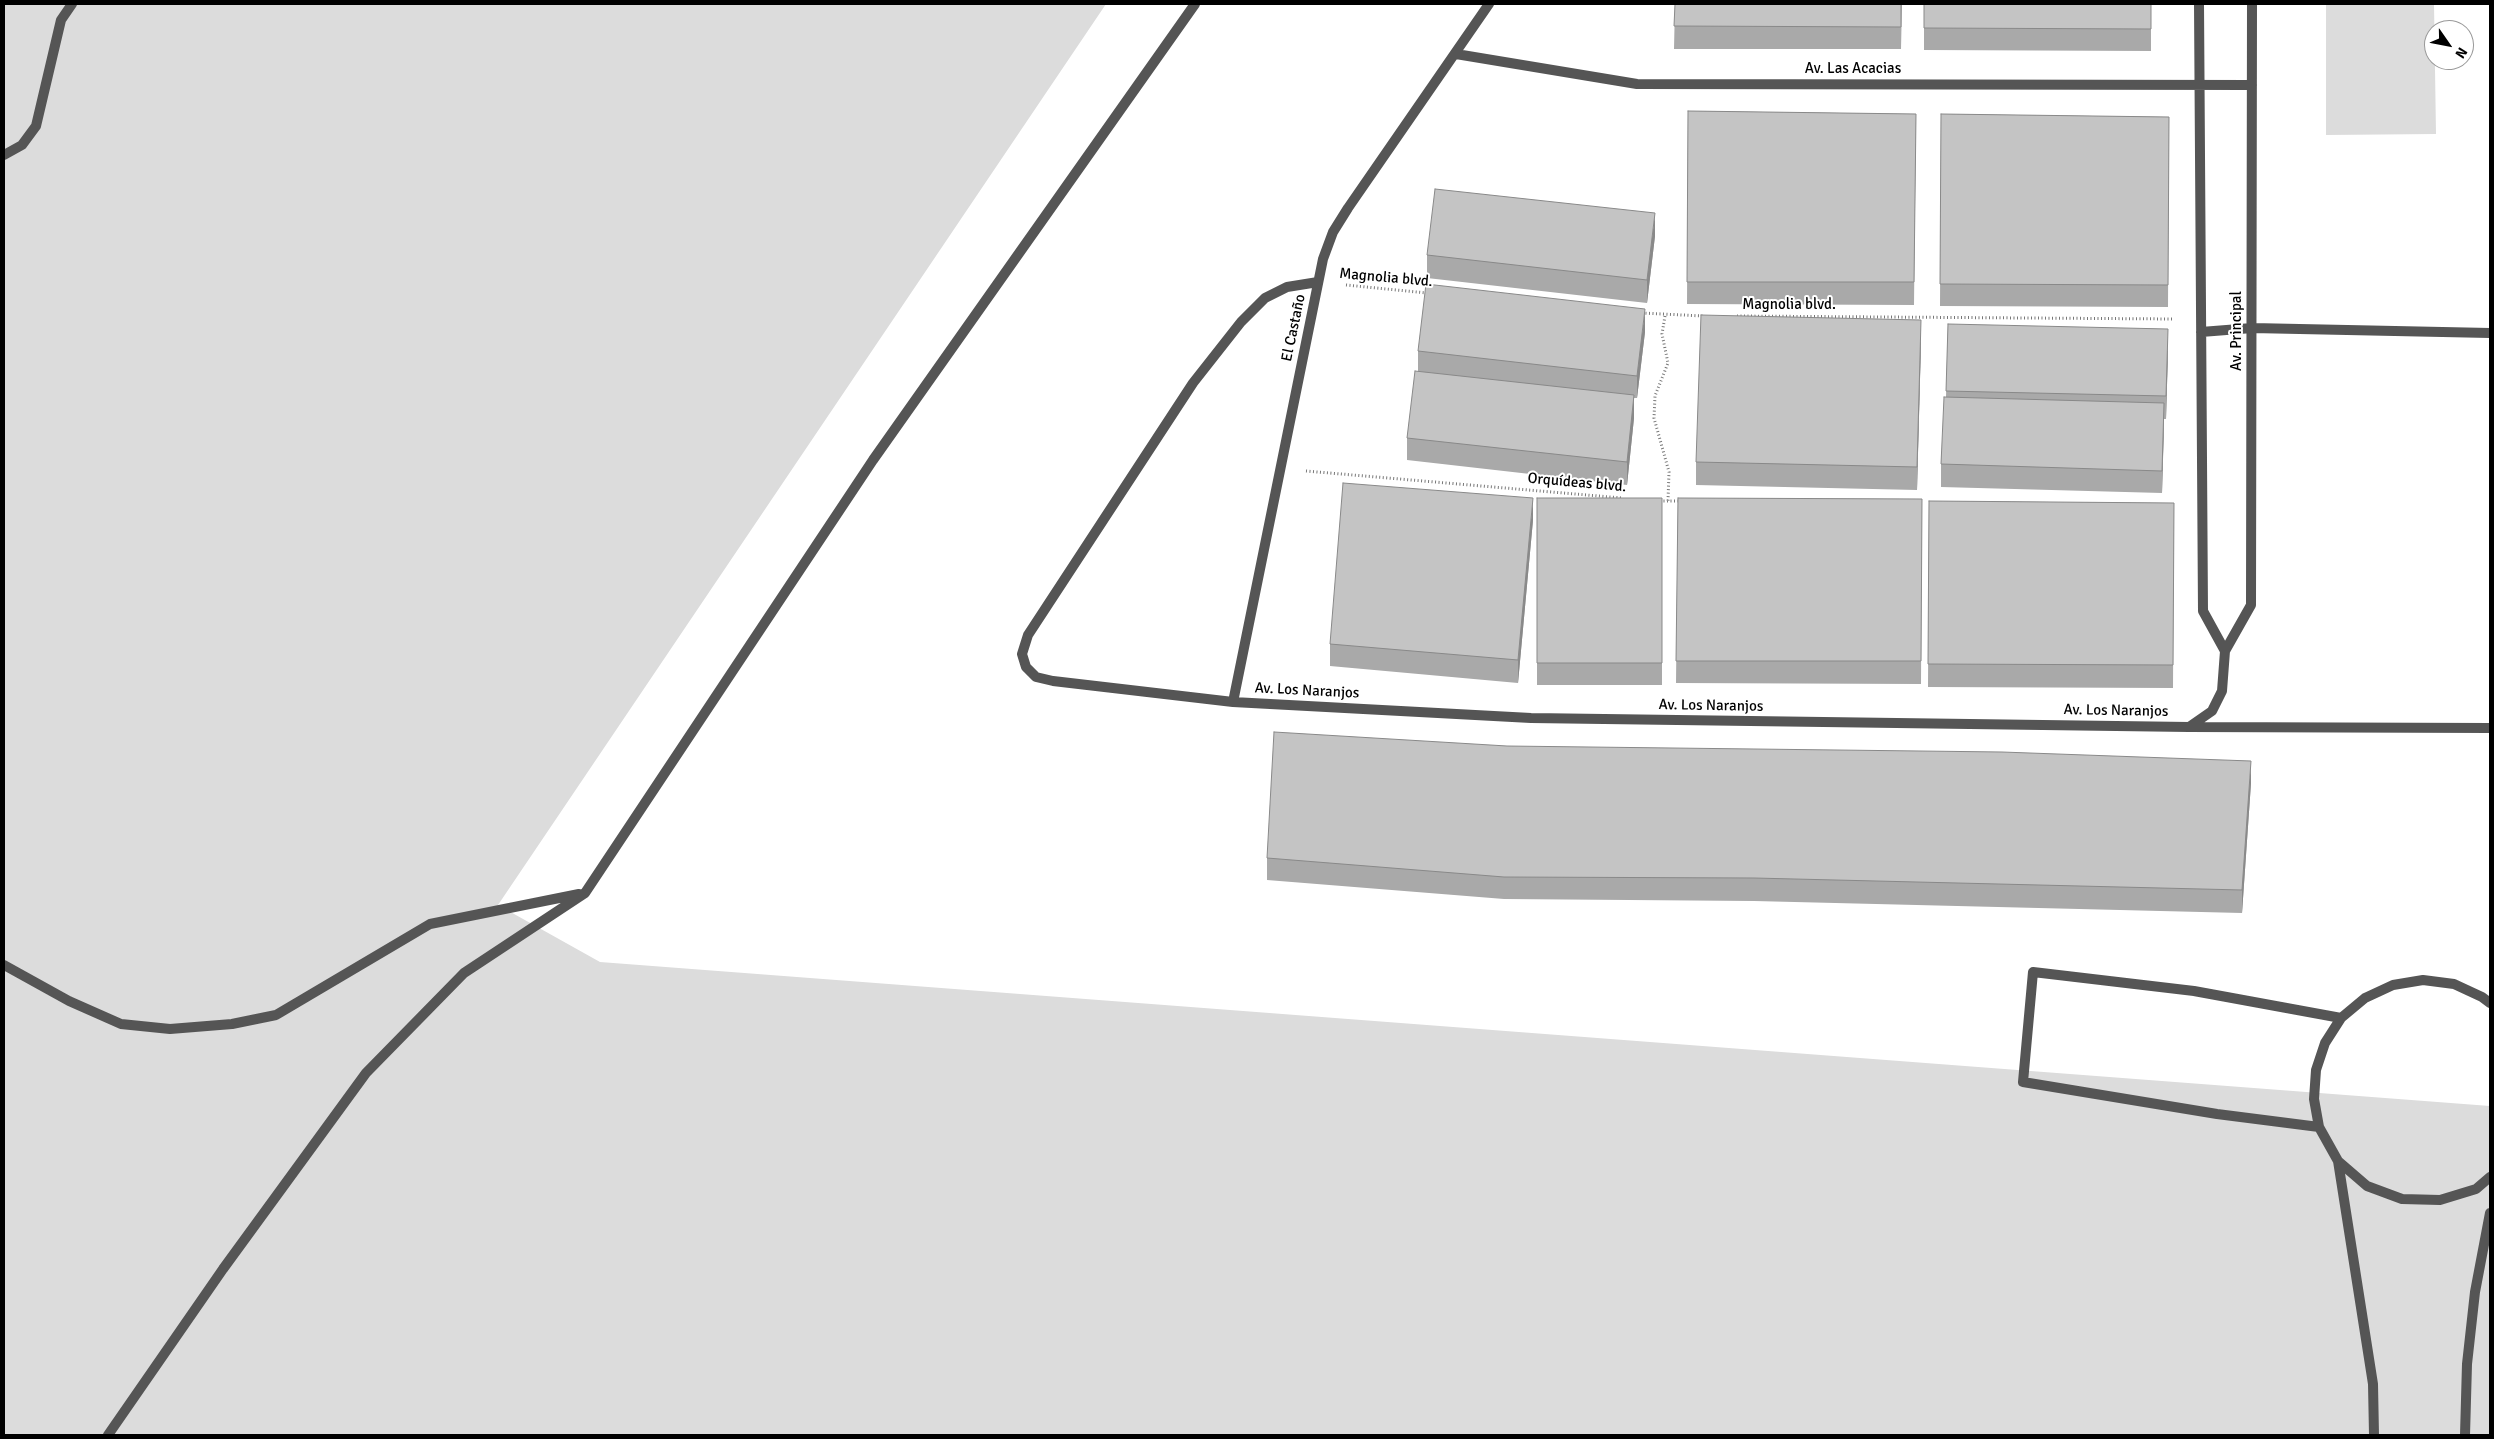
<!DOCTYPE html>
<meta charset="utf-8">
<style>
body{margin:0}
#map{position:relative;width:2494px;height:1439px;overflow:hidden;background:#fff;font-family:Signika,sans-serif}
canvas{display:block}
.frame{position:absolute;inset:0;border:5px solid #000;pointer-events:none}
.north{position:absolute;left:2424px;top:20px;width:50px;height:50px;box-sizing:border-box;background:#fff;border:1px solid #999;border-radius:50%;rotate:123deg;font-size:14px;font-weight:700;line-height:20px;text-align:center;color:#000}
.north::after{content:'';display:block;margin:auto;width:18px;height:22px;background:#000;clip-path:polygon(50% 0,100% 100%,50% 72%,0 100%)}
</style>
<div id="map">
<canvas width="2494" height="1439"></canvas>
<div class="frame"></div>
<div class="north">N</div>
</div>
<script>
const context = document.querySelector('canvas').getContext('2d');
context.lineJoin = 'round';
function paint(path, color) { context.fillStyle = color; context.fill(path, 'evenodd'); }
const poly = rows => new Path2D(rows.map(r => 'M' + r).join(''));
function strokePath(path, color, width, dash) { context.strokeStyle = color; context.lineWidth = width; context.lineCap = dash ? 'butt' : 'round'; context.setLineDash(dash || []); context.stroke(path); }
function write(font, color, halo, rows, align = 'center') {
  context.font = font + ' Signika,sans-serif'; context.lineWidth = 4; context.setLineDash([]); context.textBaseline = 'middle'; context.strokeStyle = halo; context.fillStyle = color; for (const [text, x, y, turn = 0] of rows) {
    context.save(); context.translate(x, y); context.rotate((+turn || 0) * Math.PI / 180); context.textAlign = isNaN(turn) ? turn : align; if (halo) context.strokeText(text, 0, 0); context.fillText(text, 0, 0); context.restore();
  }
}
paint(poly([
 [4,4,1106,4,498,905,600,962,2490,1106,2490,1435,4,1435],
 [2326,4,2434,4,2436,134,2326,135]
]), '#dcdcdc');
strokePath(poly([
 [1346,285,1427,293],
 [1642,313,1703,316],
 [1665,316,1662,334,1668,363,1655,396,1654,418,1669,472,1668,501],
 [1737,316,2173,319],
 [1306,471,1622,498],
 [1660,501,1681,501]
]), '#777', 3, [1, 2.5]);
strokePath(poly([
 [4,155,22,145,36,126,61,20,72,4]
]), '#555', 10);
strokePath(poly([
 [2199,4,2203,611,2225,651],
 [1456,54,1637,84,2252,85],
 [1318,282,1287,287,1265,298,1241,322,1193,383,1028,635,1022,654,1026,667,1036,677,1053,681,1233,702,1531,718,2189,727,2490,728],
 [2201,332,2252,328,2490,333],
 [1233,702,1323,259,1333,232,1348,208,1489,4],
 [2189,727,2212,711,2222,691,2225,651,2251,605,2252,4],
 [4,965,69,1001,121,1024,170,1029,232,1024,276,1015,430,924,579,894],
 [2490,1003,2482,997,2454,984,2423,980,2393,985,2365,998,2341,1018,2325,1043,2316,1070,2314,1099,2319,1127,2338,1161,2367,1186,2402,1199,2440,1200,2476,1189,2490,1177],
 [2319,1127,2217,1114,2023,1082,2033,972,2194,991,2341,1018],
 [2338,1161,2373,1384,2374,1435],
 [108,1435,223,1269,366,1073,464,973,585,893,873,460,1195,4],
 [2465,1435,2467,1364,2475,1292,2490,1213]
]), '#555', 10);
paint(poly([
 [1675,4,1902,4,1901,49,1674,49],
 [1924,4,2151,4,2151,51,1924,50],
 [1688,111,1916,114,1914,305,1687,304],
 [1941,114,2169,117,2168,307,1940,306],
 [1655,236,1647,303,1427,278,1427,255],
 [1948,324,2168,351,2166,419,2164,419,2162,493,1941,487,1941,464,1946,397],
 [1645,332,1637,398,1634,398,1634,418,1627,485,1407,460,1407,438,1418,371,1418,351],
 [1921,342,1917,490,1696,485,1696,462],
 [1537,498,1662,498,1662,685,1537,685],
 [1678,498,1922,499,1921,684,1676,683],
 [1929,501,2174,503,2173,688,1928,687],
 [1533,520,1518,683,1330,666,1330,644],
 [1507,746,2251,783,2242,913,1754,901,1504,899,1267,880,1267,858]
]), '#a9a9a9');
paint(poly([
 [1655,213,1655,236,1647,303,1647,280],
 [1645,309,1645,332,1637,398,1637,376],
 [1921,320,1921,342,1917,490,1917,467],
 [2168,329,2168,351,2166,419,2166,396],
 [1634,395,1634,418,1627,485,1627,462],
 [2164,403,2164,426,2162,493,2162,471],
 [1533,498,1533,520,1518,683,1518,660],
 [2251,761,2251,783,2242,913,2242,890]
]), '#898989');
const building = poly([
 [1675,4,1901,4,1901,27,1674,26,1675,4],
 [1924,4,2151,4,2151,29,1924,28,1924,4],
 [1688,111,1916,114,1914,282,1687,282,1688,111],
 [1941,114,2169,117,2168,285,1940,284,1941,114],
 [1435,189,1655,213,1647,280,1427,255,1435,189],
 [1426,284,1645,309,1637,376,1418,351,1426,284],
 [1701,315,1921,320,1917,467,1696,462,1701,315],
 [1948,324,2168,329,2166,396,1946,391,1948,324],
 [1415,371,1634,395,1627,462,1407,438,1415,371],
 [1944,397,2164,403,2162,471,1941,464,1944,397],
 [1343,483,1533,498,1518,660,1330,644,1343,483],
 [1537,498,1662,498,1662,663,1537,663,1537,498],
 [1678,498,1922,499,1921,661,1676,661,1678,498],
 [1929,501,2174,503,2173,665,1928,664,1929,501],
 [1274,732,1507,746,2002,752,2251,761,2242,890,1754,878,1504,877,1267,858,1274,732]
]);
paint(building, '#c4c4c4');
strokePath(building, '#898989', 1);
write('15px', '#000', '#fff', [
 ["Av. Las Acacias",1853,69],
 ["Magnolia blvd.",1386,278,5],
 ["Magnolia blvd.",1789,305],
 ["El Castaño",1294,328,-78],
 ["Av. Principal",2237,331,-90],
 ["Orquídeas blvd.",1577,483,5],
 ["Av. Los Naranjos",1307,691,3],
 ["Av. Los Naranjos",1711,706,1],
 ["Av. Los Naranjos",2116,711,1]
]);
</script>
